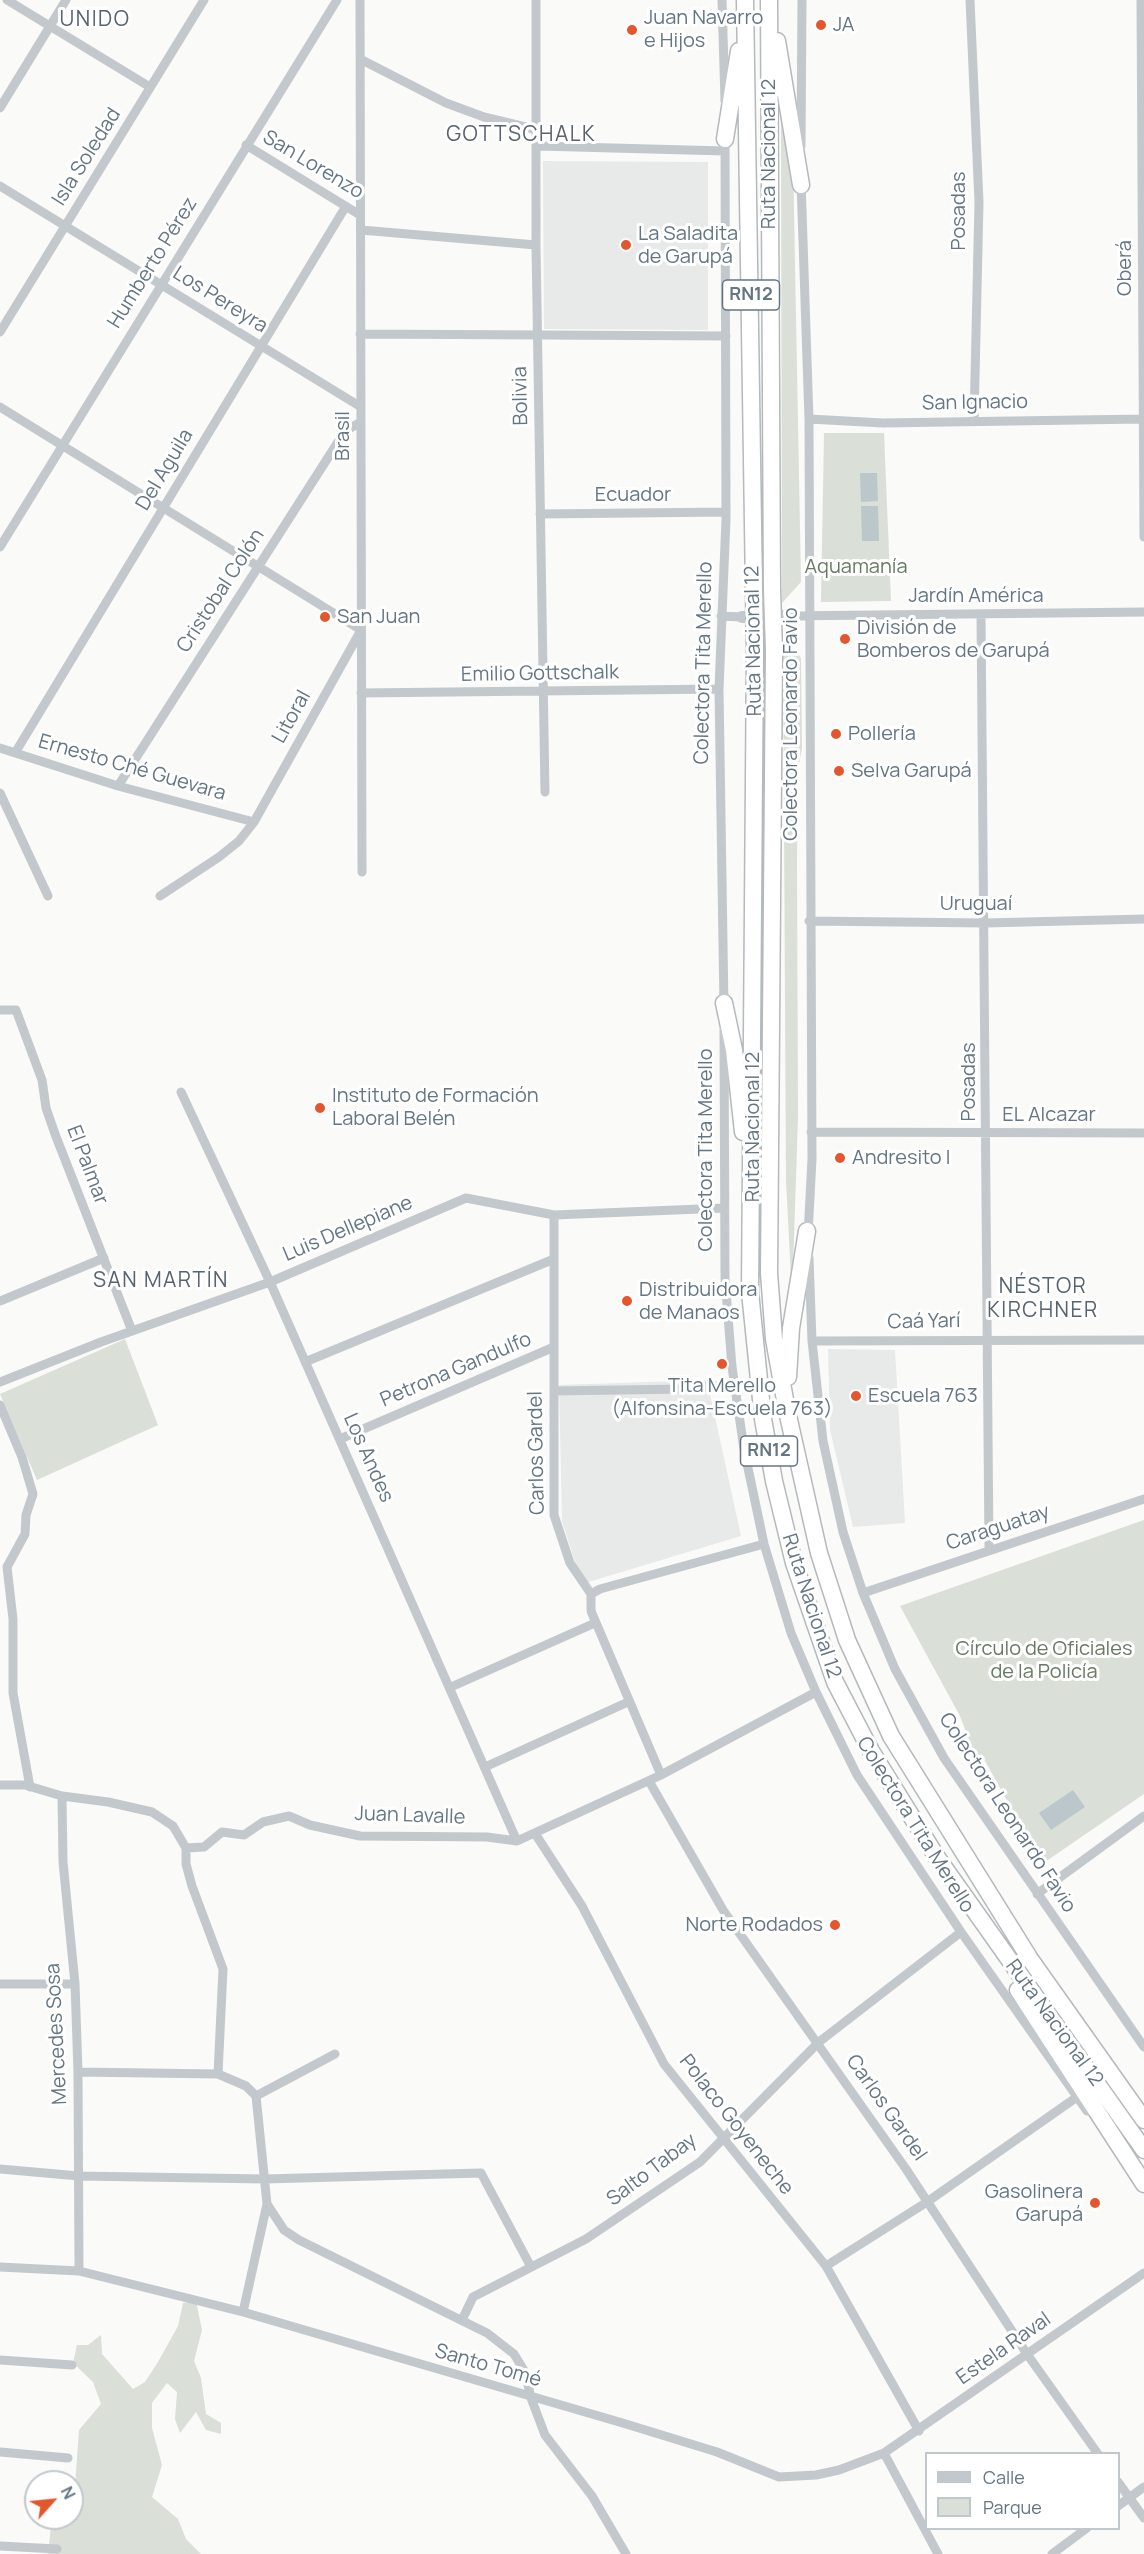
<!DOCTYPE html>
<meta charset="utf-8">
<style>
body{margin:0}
#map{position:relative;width:1144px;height:2554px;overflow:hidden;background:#fafaf8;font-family:Manrope,sans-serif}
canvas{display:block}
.legend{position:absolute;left:925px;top:2452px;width:195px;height:78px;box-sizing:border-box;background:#fff;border:2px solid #c1c8cd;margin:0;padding:8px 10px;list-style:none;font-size:18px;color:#657683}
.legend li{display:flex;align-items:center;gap:12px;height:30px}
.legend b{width:30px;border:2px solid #c1c8cd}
.north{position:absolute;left:24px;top:2470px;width:60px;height:60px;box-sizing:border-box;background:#fff;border:2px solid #c1c8cd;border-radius:50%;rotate:63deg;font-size:16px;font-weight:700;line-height:24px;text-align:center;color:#657683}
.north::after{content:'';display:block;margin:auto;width:21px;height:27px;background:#e4572e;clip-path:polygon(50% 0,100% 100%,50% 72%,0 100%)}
</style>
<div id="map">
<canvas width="1144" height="2554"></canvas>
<ul class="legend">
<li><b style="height:8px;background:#c3c8cc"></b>Calle</li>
<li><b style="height:16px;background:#dadfd7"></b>Parque</li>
</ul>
<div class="north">N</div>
</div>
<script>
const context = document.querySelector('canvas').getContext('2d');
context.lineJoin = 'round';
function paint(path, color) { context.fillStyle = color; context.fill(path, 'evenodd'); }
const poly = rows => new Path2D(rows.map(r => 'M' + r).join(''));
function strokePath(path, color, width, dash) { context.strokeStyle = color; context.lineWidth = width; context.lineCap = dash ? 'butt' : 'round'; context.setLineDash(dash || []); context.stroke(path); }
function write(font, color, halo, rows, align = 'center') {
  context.font = font + ' Manrope,sans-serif'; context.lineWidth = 6; context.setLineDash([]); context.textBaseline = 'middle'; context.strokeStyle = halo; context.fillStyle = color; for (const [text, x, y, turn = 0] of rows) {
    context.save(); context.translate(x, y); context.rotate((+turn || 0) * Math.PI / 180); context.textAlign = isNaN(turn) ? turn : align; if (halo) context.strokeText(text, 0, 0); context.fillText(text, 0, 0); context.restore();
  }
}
paint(poly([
 [543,161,708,162,708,330,544,329],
 [828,1349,895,1350,905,1523,853,1527,830,1430],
 [707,1380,741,1536,582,1584,562,1521,559,1385]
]), '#e8e9e9');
paint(poly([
 [781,112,793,159,801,582,782,603],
 [824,433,884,433,891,601,821,602],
 [783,639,801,658,802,748,798,769,797,863,798,1117,792,1297,786,1181],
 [125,1339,158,1425,37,1480,0,1394],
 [1144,1520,1144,1794,1042,1864,984,1759,977,1761,960,1716,900,1606],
 [196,2301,202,2330,194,2361,201,2378,206,2414,221,2423,221,2434,206,2430,196,2412,180,2433,175,2419,177,2392,167,2383,152,2403,152,2428,162,2465,152,2497,178,2519,186,2539,201,2554,48,2554,52,2518,72,2518,72,2489,75,2486,79,2430,101,2404,93,2382,73,2363,77,2345,88,2345,101,2335,102,2354,133,2389,145,2382,158,2362,178,2326,183,2303]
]), '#dadfd7');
paint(poly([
 [860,473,877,473,878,501,861,502],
 [861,506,878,506,879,541,862,541],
 [1073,1790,1085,1807,1051,1830,1039,1813]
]), '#bbc7cb');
const trunk = poly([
 [745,0,754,590],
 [769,0,772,590],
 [777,41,801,185],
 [725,139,739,51],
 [755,651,750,1292,763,1419,774,1481,794,1563,835,1682,871,1751,936,1856,1144,2150],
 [774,651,769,1273,774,1339,787,1411,819,1553,847,1640,891,1736,1030,1959,1144,2120],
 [724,1003,734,1050,743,1132],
 [788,1377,791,1328,807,1231],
 [1018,1990,1144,2184]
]);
strokePath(trunk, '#b4b9bd', 19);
strokePath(poly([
 [7,0,150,87],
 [360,0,362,872],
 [536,0,536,245,545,792],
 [722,0,725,101],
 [970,0,979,202,974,421],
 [1141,0,1144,537],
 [362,60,446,103,484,117,538,130],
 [0,108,66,0],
 [246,145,360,215],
 [538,146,725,151],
 [801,146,802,0],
 [801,181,809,419,812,1159,808,1235],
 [0,186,361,407],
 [361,230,536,245],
 [0,332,204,0],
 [360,334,726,336],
 [0,407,361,630],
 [809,419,883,423,1142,419],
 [540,514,726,512],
 [0,547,337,0],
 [981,614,989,1550],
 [721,616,742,617],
 [785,616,1144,612],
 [361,693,719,689],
 [0,748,118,786,254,822],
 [15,753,346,206],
 [118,786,345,431,361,422],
 [0,793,48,896],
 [160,896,219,857,239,841,254,822,360,632],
 [809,921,986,923,1144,919],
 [724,1007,719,689,726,519,725,136],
 [0,1010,16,1010,42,1080,46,1108,55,1134,132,1331],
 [724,1030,725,1278,732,1367,744,1449,764,1544,791,1633,816,1692,857,1775,961,1932,1087,2111],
 [181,1092,270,1282,517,1841],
 [811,1132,1144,1133],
 [554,1215,554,1515,570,1563,591,1594,591,1611,661,1775],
 [809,1258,812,1341,823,1441,843,1532,863,1593,895,1669,944,1758,1144,2047],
 [0,1301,104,1258],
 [812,1341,1144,1340],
 [305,1362,554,1259],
 [0,1382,101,1342,270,1282,466,1198,554,1215,724,1208],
 [554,1391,684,1389,734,1384],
 [0,1405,22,1457,33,1494,26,1515,25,1534,7,1567,13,1619,13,1693,30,1787],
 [340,1439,554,1347],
 [863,1593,1144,1499],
 [591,1594,600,1589,764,1544],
 [451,1687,595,1623],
 [485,1767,628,1702],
 [649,1781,723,1910,906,2169,1027,2354,1098,2454],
 [0,1785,25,1785,62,1796,108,1802,152,1812,173,1826,186,1848,204,1847,222,1832,244,1835,263,1822,289,1816,310,1825,360,1836,487,1837,517,1841,661,1775,816,1692],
 [62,1796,63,1862,75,1984,78,2072,79,2271],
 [536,1835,582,1906,664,2064,826,2266,919,2431],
 [186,1848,186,1864,192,1886,223,1969,218,2074],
 [1037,1894,1144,1816],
 [0,1984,75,1984],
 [78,2072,218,2074,246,2086,256,2096,267,2204,284,2230,299,2240,487,2333,514,2354,525,2372,531,2398,545,2435,592,2496,626,2554],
 [256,2096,335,2054],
 [0,2169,79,2176,265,2179,481,2173,531,2267],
 [826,2266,927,2202,1077,2097],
 [0,2267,79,2271,243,2312,626,2424,717,2452,779,2477,816,2475,839,2470,884,2453,1144,2273],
 [243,2312,267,2204],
 [462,2320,473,2297,586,2239,700,2162,819,2042,961,1932],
 [0,2360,72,2365],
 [0,2452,68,2458],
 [884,2453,938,2554],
 [1118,2482,1144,2518],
 [1118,2506,1144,2487],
 [0,2546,57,2549],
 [1052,2554,1087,2528]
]), '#c3c8cc', 9);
strokePath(poly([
 [742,617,785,616]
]), '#c3c8cc', 12);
strokePath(trunk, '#fff', 16);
const trunkBridge = poly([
 [754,590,755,651],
 [772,590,774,651]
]);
strokePath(trunkBridge, '#b4b9bd', 19, []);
strokePath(trunkBridge, '#fff', 16);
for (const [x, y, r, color] of [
 [821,25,6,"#e4572e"],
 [632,30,6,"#e4572e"],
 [626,245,6,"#e4572e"],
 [325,617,6,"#e4572e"],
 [845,639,6,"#e4572e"],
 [836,734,6,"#e4572e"],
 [839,771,6,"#e4572e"],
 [320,1108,6,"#e4572e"],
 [840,1158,6,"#e4572e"],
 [627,1301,6,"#e4572e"],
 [722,1364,6,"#e4572e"],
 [856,1396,6,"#e4572e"],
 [835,1925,6,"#e4572e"],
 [1095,2203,6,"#e4572e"]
]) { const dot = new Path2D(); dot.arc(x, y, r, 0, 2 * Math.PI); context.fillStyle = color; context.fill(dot); strokePath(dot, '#fff', 2); }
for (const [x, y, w] of [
 [751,295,57],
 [769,1451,57]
]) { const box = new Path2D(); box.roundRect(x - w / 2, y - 15, w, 30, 4.5); context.fillStyle = '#fff'; context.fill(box); strokePath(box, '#657683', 1.5); }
write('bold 18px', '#657683', null, [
 ["RN12",751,295],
 ["RN12",769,1451]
]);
write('20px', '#657683', '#fff', [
 ["Juan Navarro",644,18],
 ["e Hijos",644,41],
 ["JA",833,25],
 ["La Saladita",638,234],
 ["de Garupá",638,257],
 ["San Juan",337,617],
 ["División de",857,628],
 ["Bomberos de Garupá",857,651],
 ["Pollería",848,734],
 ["Selva Garupá",851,771],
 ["Instituto de Formación",332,1096],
 ["Laboral Belén",332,1119],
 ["Andresito I",852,1158],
 ["Distribuidora",639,1290],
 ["de Manaos",639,1313],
 ["Tita Merello",722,1386,"center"],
 ["(Alfonsina-Escuela 763)",722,1409,"center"],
 ["Escuela 763",868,1396],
 ["Norte Rodados",823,1925,"right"],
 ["Gasolinera",1083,2192,"right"],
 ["Garupá",1083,2215,"right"]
], 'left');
write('20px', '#657683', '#fff', [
 ["Ruta Nacional 12",769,154,-90],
 ["Isla Soledad",87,157,-58],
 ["San Lorenzo",313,165,31],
 ["Posadas",959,211,-90],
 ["Humberto Pérez",153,263,-58],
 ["Oberá",1125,268,-90],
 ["Los Pereyra",220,300,32],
 ["Bolivia",521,396,-91],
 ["San Ignacio",975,403,-1],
 ["Brasil",343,436,-90],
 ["Del Aguila",165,470,-59],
 ["Ecuador",633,495],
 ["Cristobal Colón",221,591,-57],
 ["Jardín América",976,596],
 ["Ruta Nacional 12",754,641,-91],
 ["Colectora Tita Merello",704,663,-89],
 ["Emilio Gottschalk",540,674,-1],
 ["Litoral",292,717,-61],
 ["Colectora Leonardo Favio",791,724,-90],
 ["Ernesto Ché Guevara",132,768,16],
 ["Uruguaí",976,904],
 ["Posadas",969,1082,-90],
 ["EL Alcazar",1049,1115],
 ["Ruta Nacional 12",753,1127,-90],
 ["Colectora Tita Merello",706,1150,-90],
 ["El Palmar",87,1165,69],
 ["Luis Dellepiane",348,1229,-23],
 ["Caá Yarí",924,1322,-1],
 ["Petrona Gandulfo",456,1370,-23],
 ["Carlos Gardel",537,1453,-91],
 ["Los Andes",368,1458,66],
 ["Caraguatay",998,1528,-18],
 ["Ruta Nacional 12",811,1606,72],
 ["Colectora Leonardo Favio",1007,1813,57],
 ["Juan Lavalle",410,1816,2],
 ["Colectora Tita Merello",915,1825,58],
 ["Ruta Nacional 12",1054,2023,54],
 ["Mercedes Sosa",57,2034,-93],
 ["Carlos Gardel",886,2108,55],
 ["Polaco Goyeneche",736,2125,52],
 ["Salto Tabay",652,2170,-37],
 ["Estela Raval",1004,2349,-35],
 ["Santo Tomé",488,2366,16]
]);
write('20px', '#687a64', '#fff', [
 ["Aquamanía",856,567],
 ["Círculo de Oficiales",1044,1649],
 ["de la Policía",1044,1672]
]);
context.letterSpacing = '1.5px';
write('21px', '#57646e', '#fff', [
 ["UNIDO",95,20],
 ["GOTTSCHALK",521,135],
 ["SAN MARTÍN",161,1281],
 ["NÉSTOR",1043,1287],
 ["KIRCHNER",1043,1311]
]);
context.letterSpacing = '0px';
</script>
